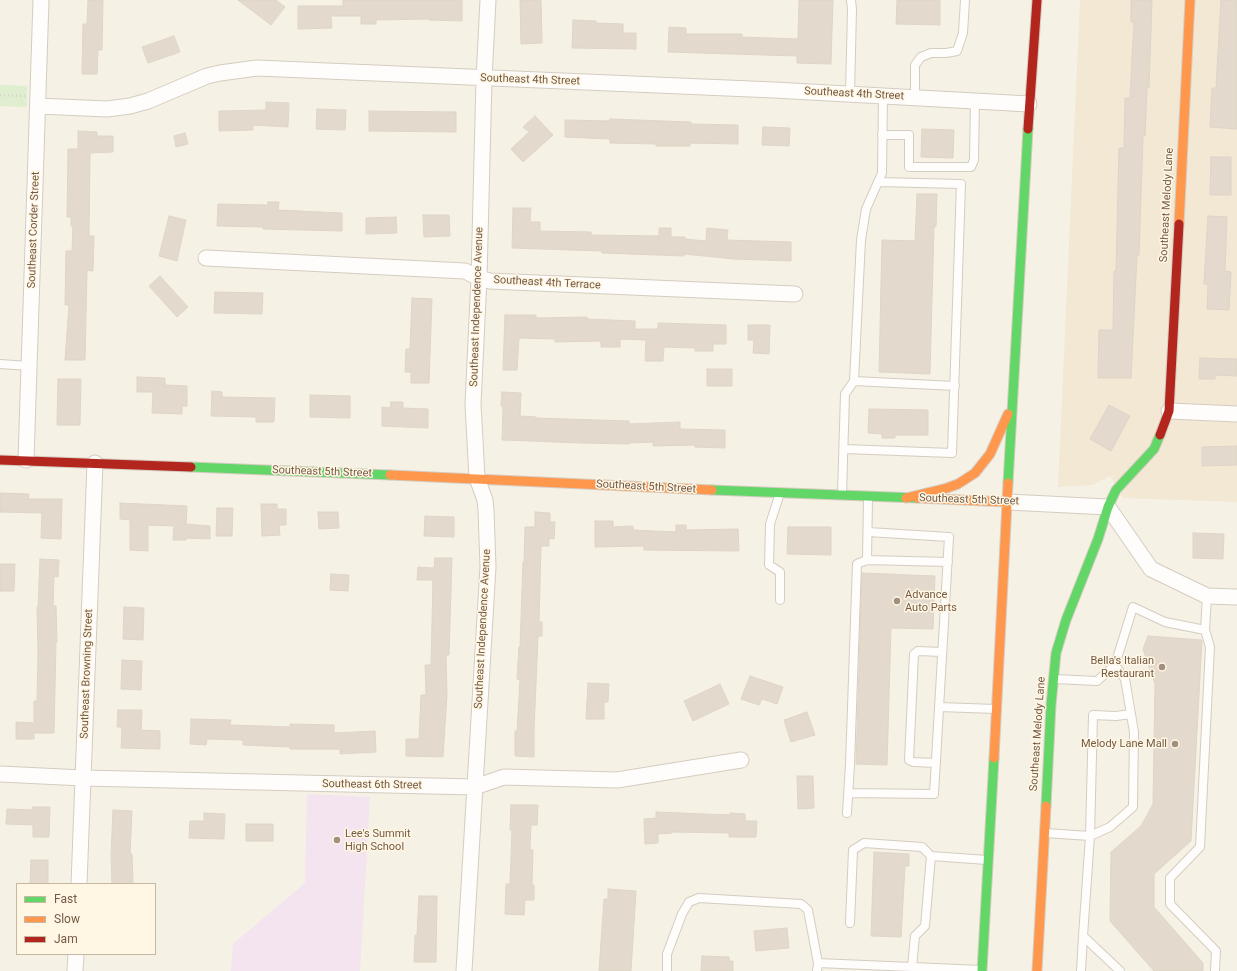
<!DOCTYPE html>
<style>
body{margin:0}
#map{position:relative;width:1237px;height:971px;overflow:hidden;background:#f6f1e5;font-family:Roboto,sans-serif}
canvas{display:block}
.legend{position:absolute;left:16px;top:883px;width:140px;height:72px;box-sizing:border-box;background:#fff7e4;border:1px solid #c7b8a4;margin:0;padding:5px 7px;list-style:none;font-size:12px;color:#745a45}
.legend li{display:flex;align-items:center;gap:8px;height:20px}
.legend b{width:20px;border:1px solid #c7b8a4}
</style>
<div id="map">
<canvas width="1237" height="971"></canvas>
<ul class="legend">
<li><b style="height:5px;background:#63d668"></b>Fast</li>
<li><b style="height:5px;background:#ff974d"></b>Slow</li>
<li><b style="height:5px;background:#b3261e"></b>Jam</li>
</ul>
</div>
<script>
const context = document.querySelector('canvas').getContext('2d');
context.lineJoin = 'round';
function paint(path, color) { context.fillStyle = color; context.fill(path, 'evenodd'); }
const poly = rows => new Path2D(rows.map(r => 'M' + r).join(''));
function strokePath(path, color, width, dash) { context.strokeStyle = color; context.lineWidth = width; context.lineCap = dash ? 'butt' : 'round'; context.setLineDash(dash || []); context.stroke(path); }
function write(font, color, halo, rows, align = 'center') {
  context.font = font + ' Roboto,sans-serif'; context.lineWidth = 3; context.setLineDash([]); context.textBaseline = 'middle'; context.strokeStyle = halo; context.fillStyle = color; for (const [text, x, y, turn = 0] of rows) {
    context.save(); context.translate(x, y); context.rotate((+turn || 0) * Math.PI / 180); context.textAlign = isNaN(turn) ? turn : align; if (halo) context.strokeText(text, 0, 0); context.fillText(text, 0, 0); context.restore();
  }
}
paint(poly([
 [1080,0,1237,0,1237,502,1123,498,1110,476,1093,485,1058,487]
]), '#f2e8d4');
paint(poly([
 [307,794,370,797,360,971,231,971,233,944,305,883]
]), '#f3e4f0');
paint(poly([
 [0,85,27,86,27,107,0,106]
]), '#deeece');
const building = poly([
 [88,0,103,0,102,50,98,50,97,74,82,74,83,24,87,24,88,0],
 [238,0,276,0,285,7,271,25,238,0],
 [343,0,462,0,462,21,429,20,429,19,376,20,376,24,361,24,361,16,331,16,332,28,298,29,298,6,343,6,343,0],
 [520,0,541,0,542,43,521,44,520,0],
 [799,0,833,0,831,64,797,63,797,56,668,52,669,27,686,28,686,34,742,34,742,37,798,39,799,0],
 [897,0,940,0,940,25,896,24,897,0],
 [1131,0,1152,0,1149,88,1147,87,1145,136,1143,136,1139,255,1137,255,1131,378,1098,378,1099,330,1113,330,1114,271,1116,271,1119,148,1124,148,1125,98,1130,98,1134,22,1131,22,1131,0],
 [1221,0,1237,0,1237,129,1210,127,1212,88,1216,88,1221,0],
 [573,20,596,21,596,23,623,24,623,33,636,33,636,49,572,48,573,20],
 [174,36,180,52,148,63,142,47,174,36],
 [266,102,289,103,288,127,253,125,253,130,219,131,219,111,266,110,266,102],
 [317,109,346,110,345,130,316,129,317,109],
 [369,111,456,112,456,132,369,131,369,111],
 [535,116,553,135,523,162,511,149,529,132,523,127,535,116],
 [610,119,691,122,691,124,738,125,738,144,690,143,690,146,656,146,656,144,610,143,610,139,565,137,565,120,610,121,610,119],
 [763,127,790,128,789,146,762,145,763,127],
 [922,129,954,130,953,158,921,157,922,129],
 [78,131,97,132,97,136,113,136,113,152,90,153,89,236,94,236,93,271,87,270,85,360,65,360,69,305,65,305,66,251,72,251,73,226,71,226,71,217,67,217,68,149,78,149,78,131],
 [185,133,188,144,176,147,174,136,185,133],
 [1211,157,1231,157,1231,195,1210,195,1211,157],
 [917,194,937,194,936,227,934,226,930,374,879,372,882,240,915,241,917,194],
 [268,202,279,202,278,210,342,213,342,231,263,229,263,227,217,226,218,204,268,205,268,202],
 [513,208,531,208,530,222,540,222,540,231,591,232,591,235,659,236,659,228,671,228,671,237,685,237,685,239,706,241,707,228,728,230,727,240,791,242,791,261,734,259,684,254,684,256,602,253,602,251,512,248,513,208],
 [423,215,449,215,450,236,424,237,423,215],
 [169,216,186,220,177,261,159,256,169,216],
 [1208,216,1227,217,1225,271,1231,272,1229,310,1207,309,1208,284,1204,284,1208,216],
 [396,217,397,233,366,234,366,218,396,217],
 [160,276,188,307,177,317,149,286,160,276],
 [215,292,263,293,262,314,214,313,215,292],
 [412,298,432,299,429,383,411,383,411,372,405,372,406,349,410,349,412,298],
 [505,315,536,315,536,318,587,317,587,319,635,321,635,329,658,329,658,323,726,325,726,344,713,344,713,351,695,351,695,348,664,347,663,361,645,361,646,340,620,339,620,347,601,347,601,341,555,342,555,339,519,338,517,370,503,370,505,315],
 [748,325,770,325,769,354,753,353,754,340,748,340,748,325],
 [1200,358,1237,359,1237,376,1215,375,1215,379,1199,379,1200,358],
 [707,369,732,369,732,386,707,386,707,369],
 [137,377,165,378,165,385,187,386,187,406,182,406,182,414,152,413,153,392,137,392,137,377],
 [58,379,81,379,80,425,57,425,58,379],
 [212,391,222,392,222,397,275,398,274,422,256,422,256,417,211,416,212,391],
 [502,392,521,393,520,416,536,417,536,418,629,421,629,424,680,422,680,429,725,430,725,448,695,447,695,445,653,446,653,442,629,443,629,444,582,443,502,440,503,407,501,406,502,392],
 [310,395,350,396,350,418,310,417,310,395],
 [391,402,403,402,403,408,428,409,428,428,382,426,382,407,390,408,391,402],
 [1109,405,1130,416,1111,451,1090,439,1109,405],
 [869,409,928,410,928,435,895,435,895,438,882,438,882,434,868,433,869,409],
 [1237,446,1237,465,1202,466,1202,447,1237,446],
 [0,493,29,494,28,499,62,499,61,539,41,538,42,513,0,512,0,493],
 [120,503,187,506,186,524,210,526,210,539,186,538,186,540,173,540,174,526,148,525,148,551,130,550,130,520,120,519,120,503],
 [261,504,277,504,277,509,286,509,286,525,279,525,280,535,262,536,261,504],
 [217,508,233,508,232,536,216,536,217,508],
 [318,512,338,512,339,528,319,529,318,512],
 [535,512,550,513,550,522,555,522,554,539,549,538,549,546,541,546,539,622,542,622,542,636,538,636,534,731,534,757,515,756,515,731,517,731,520,680,517,679,519,647,520,647,523,562,524,562,525,527,535,527,535,512],
 [425,516,454,517,454,537,424,536,425,516],
 [595,521,613,521,613,527,633,526,633,530,676,532,676,525,686,525,686,530,738,529,739,551,644,550,644,546,595,547,595,521],
 [788,527,831,527,831,555,787,554,788,527],
 [1193,533,1224,534,1223,559,1193,558,1193,533],
 [435,558,452,558,449,655,446,655,447,695,443,757,406,756,406,739,419,739,421,695,426,695,425,665,431,665,433,580,417,580,418,567,434,568,435,558],
 [40,559,59,560,58,577,54,576,53,606,56,606,57,642,56,642,54,733,34,733,34,739,16,739,16,722,34,723,34,701,37,701,38,654,37,607,38,607,40,559],
 [0,564,15,564,14,591,0,591,0,564],
 [862,573,935,576,933,629,891,628,887,765,856,764,862,573],
 [331,574,349,575,348,591,330,590,331,574],
 [124,607,144,608,143,640,123,639,124,607],
 [1148,636,1202,640,1191,841,1154,874,1154,907,1203,963,1203,971,1154,971,1110,921,1111,852,1141,826,1153,804,1155,684,1143,649,1148,636],
 [122,660,142,661,141,690,121,689,122,660],
 [750,676,783,687,777,704,762,699,759,705,741,699,750,676],
 [588,683,609,684,608,702,604,702,604,719,586,719,588,683],
 [720,684,729,704,693,721,684,701,720,684],
 [118,710,142,710,141,730,160,731,160,749,121,748,122,727,117,727,118,710],
 [807,712,815,735,791,742,784,720,807,712],
 [191,719,231,720,230,725,290,727,290,724,334,725,334,733,375,731,376,752,340,754,340,749,290,749,290,747,243,745,243,740,207,739,206,745,190,744,191,719],
 [797,776,813,776,814,808,798,809,797,776],
 [511,805,538,805,537,825,531,825,530,850,533,850,532,885,534,885,534,900,525,900,524,915,505,914,506,884,510,884,512,830,510,830,511,805],
 [33,807,50,807,49,837,33,837,33,825,6,824,7,809,33,810,33,807],
 [113,810,132,811,130,854,132,854,133,884,112,884,111,855,113,810],
 [656,812,730,815,730,813,745,814,745,821,757,821,756,837,729,837,729,833,672,832,672,833,658,834,658,843,645,844,644,819,656,818,656,812],
 [204,813,225,814,224,839,189,838,190,821,204,821,204,813],
 [246,824,273,824,273,841,246,841,246,824],
 [874,852,909,854,909,866,905,866,901,937,871,936,874,852],
 [31,860,48,860,48,884,30,884,31,860],
 [608,889,636,891,631,971,599,971,604,899,608,899,608,889],
 [419,896,437,896,436,962,414,962,415,935,417,935,419,896],
 [787,928,789,948,756,951,754,931,787,928],
 [702,956,729,957,729,961,733,961,733,971,701,971,702,956]
]);
paint(building, '#e3d9cc');
strokePath(building, '#dfd4c7', 1);
const lane = poly([
 [850,94,852,9,851,0],
 [915,98,915,65,921,57,931,53,946,53,957,51,963,33,965,0],
 [882,135,909,135,909,167,971,167,974,160,975,101],
 [0,364,29,366],
 [854,381,955,386],
 [844,449,952,453,961,184,878,182],
 [842,494,845,394,854,381,861,240,866,209,882,173,883,96],
 [867,560,948,562],
 [780,600,780,572,769,565,770,524,780,493],
 [1205,630,1210,647,1200,847,1170,878,1170,904,1216,951,1215,971],
 [1055,679,1097,681,1115,665],
 [939,707,996,709],
 [936,763,913,762,909,760,914,654,918,651,942,652],
 [849,793,934,794,949,537,868,532],
 [847,813,850,764,857,564,867,560,868,497],
 [1045,833,1090,836,1093,715,1116,716,1131,714],
 [850,923,853,850,864,843,922,847,931,856,987,860],
 [818,963,912,967,915,936,925,926,931,856],
 [667,971,667,954,682,914,689,902,699,898,801,904,808,910,818,963,817,971],
 [911,971,912,967,981,970],
 [1081,971,1083,936],
 [1120,971,1083,936,1090,836,1110,827,1133,807,1134,732,1125,679,1115,665,1133,607,1165,622,1205,630,1207,596]
]);
const street = poly([
 [38,106,107,109,130,106,148,101,207,76,220,73,257,68,774,90,1029,104],
 [206,258,465,271,479,278,490,281,795,294],
 [1169,411,1237,414],
 [26,460,41,0],
 [1008,502,1108,507,1151,569,1207,596,1237,597],
 [0,774,83,778,475,787,504,777,617,780,741,760],
 [79,884,95,463],
 [75,971,76,954],
 [464,971,488,567,486,510,485,500,477,478,473,404,479,278,484,79,488,0]
]);
const fast = poly([
 [191,467,390,475],
 [1008,483,1028,129],
 [712,490,917,498],
 [1046,806,1051,705,1056,653,1066,620,1098,539,1108,507,1116,490,1154,449,1160,435],
 [982,971,994,758]
]);
const slow = poly([
 [1179,224,1190,0],
 [390,475,712,490],
 [906,498,947,488,958,484,975,473,990,454,1008,414],
 [917,498,1008,502],
 [994,758,1008,483],
 [1037,971,1046,806]
]);
const jam = poly([
 [1028,129,1037,0],
 [1160,435,1169,411,1179,224],
 [0,460,191,467]
]);
strokePath(lane, '#d5ccc0', 10);
strokePath(street, '#d5ccc0', 17);
strokePath(fast, '#d6ccc1', 11);
strokePath(slow, '#d6ccc1', 11);
strokePath(jam, '#d6ccc1', 11);
strokePath(poly([
 [0,95,25,96]
]), '#d9d1ca', 2.5, [1, 3]);
strokePath(lane, '#fefdfb', 8);
strokePath(street, '#fefdfb', 15);
strokePath(fast, '#63d668', 9);
strokePath(slow, '#ff974d', 9);
strokePath(jam, '#b3261e', 9);
for (const [x, y, r, color] of [
 [897,601,4,"#a28f7d"],
 [1162,667,4,"#a28f7d"],
 [1175,744,4,"#a28f7d"],
 [337,840,4,"#a28f7d"]
]) { const dot = new Path2D(); dot.arc(x, y, r, 0, 2 * Math.PI); context.fillStyle = color; context.fill(dot); strokePath(dot, '#fff7e4', 1.5); }
write('11px', '#745a45', '#fff7e4', [
 ["Southeast 4th Street",530,80,2],
 ["Southeast 4th Street",854,94,3],
 ["Southeast Melody Lane",1167,205,-87],
 ["Southeast Corder Street",34,230,-88],
 ["Southeast 4th Terrace",547,283,3],
 ["Southeast Independence Avenue",477,307,-88],
 ["Southeast 5th Street",322,472,2],
 ["Southeast 5th Street",646,487,3],
 ["Southeast 5th Street",969,500,2],
 ["Southeast Independence Avenue",483,629,-87],
 ["Southeast Browning Street",87,674,-88],
 ["Southeast Melody Lane",1038,734,-86],
 ["Southeast 6th Street",372,785,1]
]);
write('11px', '#745a45', '#fff7e4', [
 ["Advance",905,595],
 ["Auto Parts",905,608],
 ["Bella's Italian",1154,661,"right"],
 ["Restaurant",1154,674,"right"],
 ["Melody Lane Mall",1167,744,"right"],
 ["Lee's Summit",345,834],
 ["High School",345,847]
], 'left');
</script>
